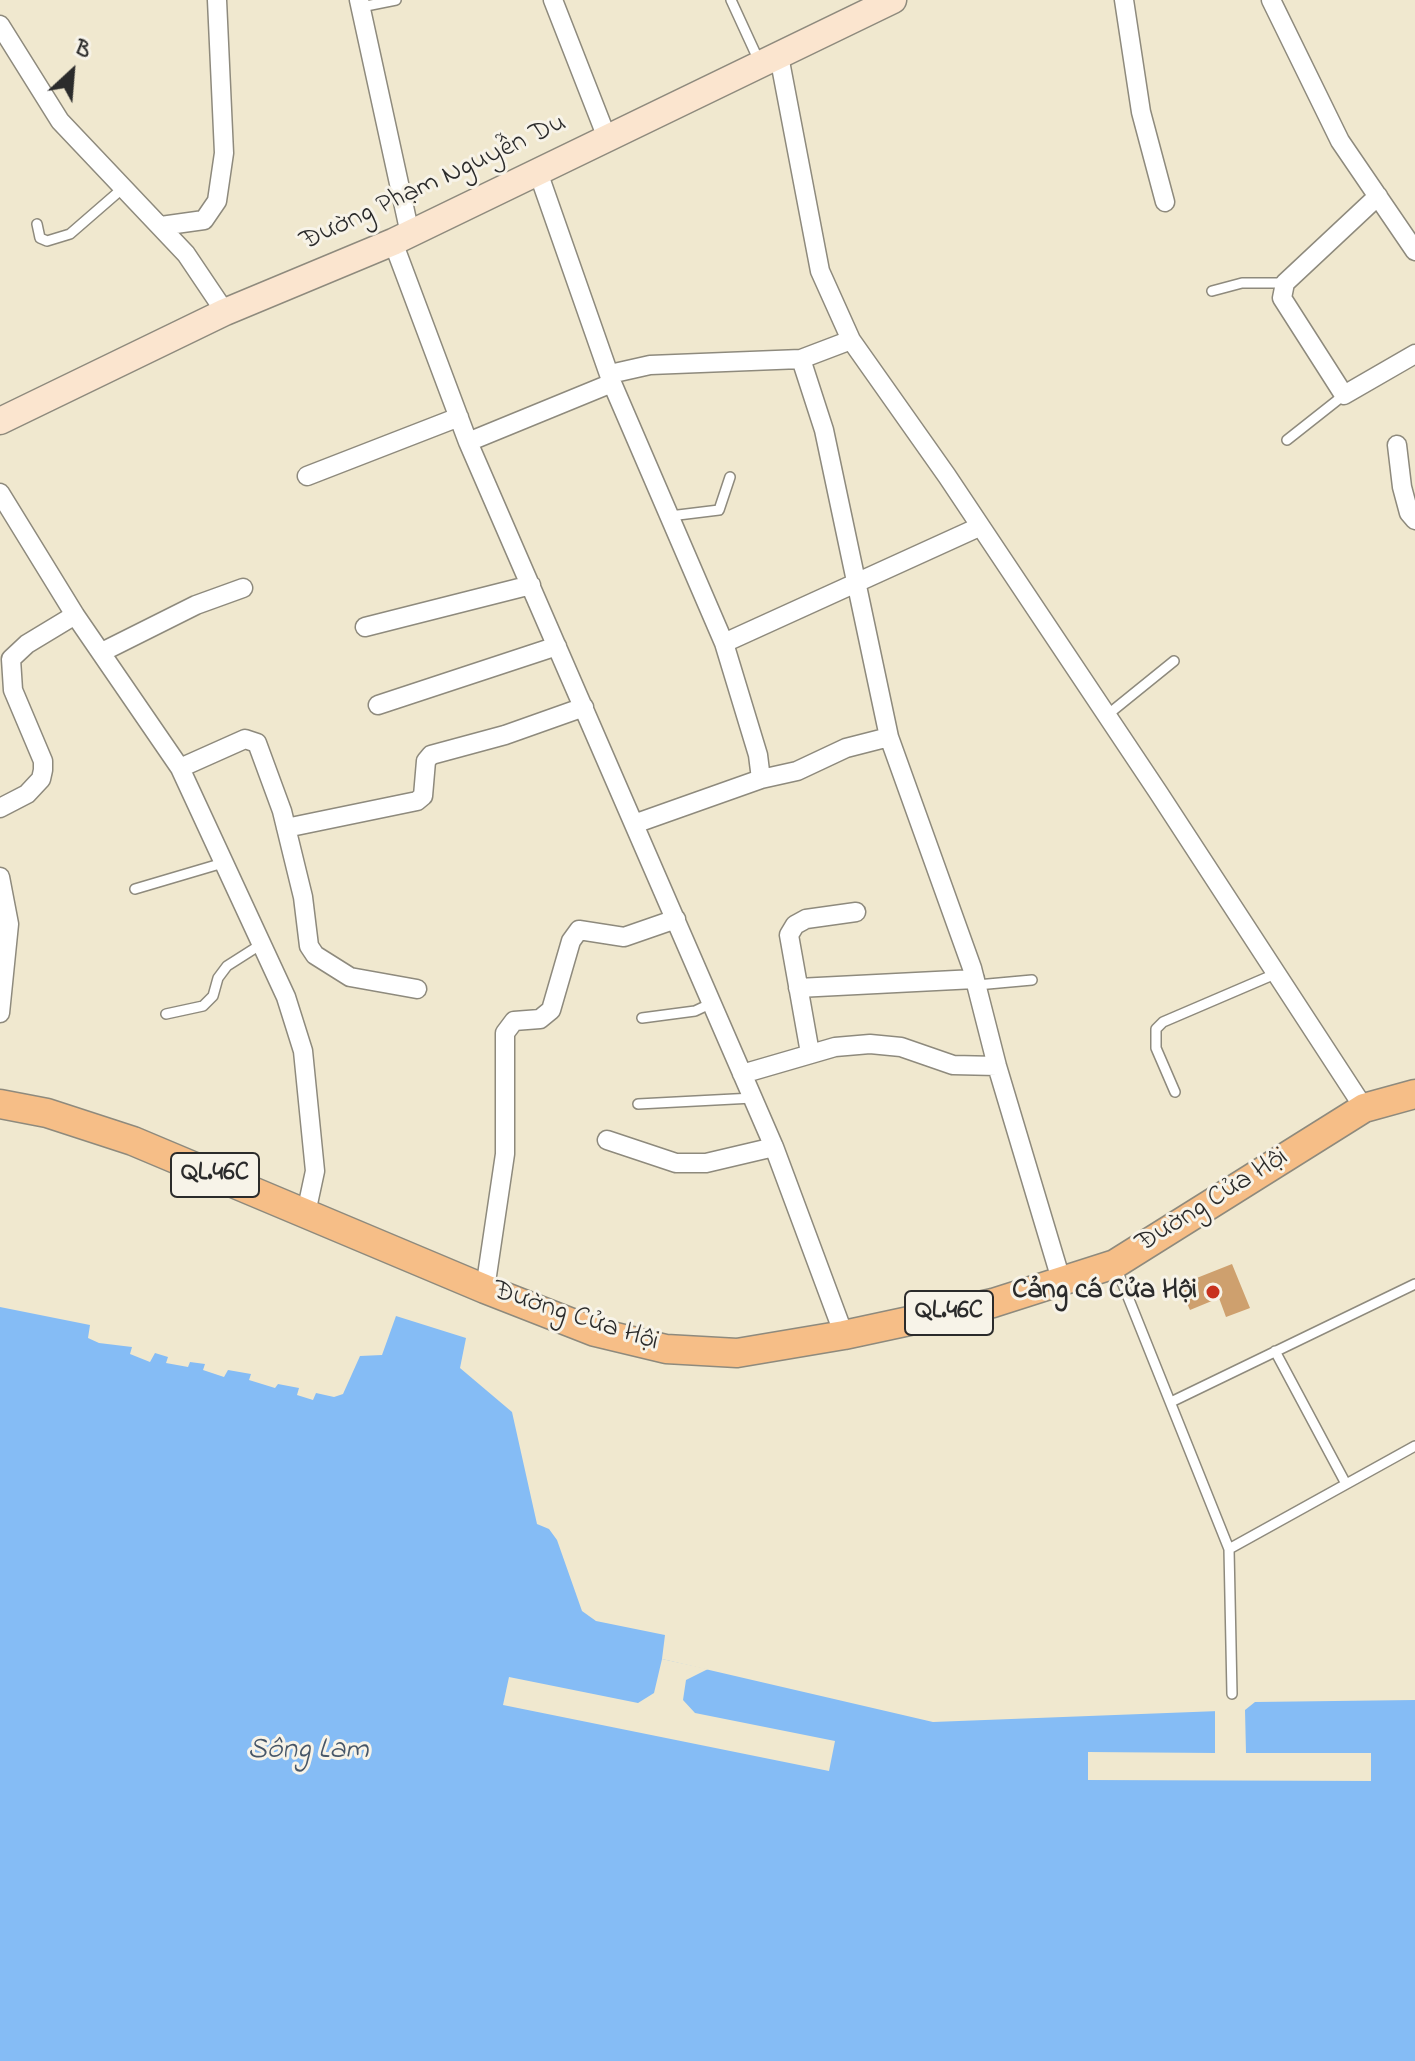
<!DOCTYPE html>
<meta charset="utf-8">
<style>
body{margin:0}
#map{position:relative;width:1415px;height:2061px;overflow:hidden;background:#f0e8cf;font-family:"Indie Flower",sans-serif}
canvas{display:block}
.north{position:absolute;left:32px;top:32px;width:80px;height:80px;-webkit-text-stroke:6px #f7f3e8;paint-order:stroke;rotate:26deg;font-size:22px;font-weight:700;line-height:32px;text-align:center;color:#2b2b2b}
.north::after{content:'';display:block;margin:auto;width:28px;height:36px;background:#2b2b2b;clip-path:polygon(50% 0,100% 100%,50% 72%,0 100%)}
</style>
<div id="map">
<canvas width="1415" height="2061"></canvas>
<div class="north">B</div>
</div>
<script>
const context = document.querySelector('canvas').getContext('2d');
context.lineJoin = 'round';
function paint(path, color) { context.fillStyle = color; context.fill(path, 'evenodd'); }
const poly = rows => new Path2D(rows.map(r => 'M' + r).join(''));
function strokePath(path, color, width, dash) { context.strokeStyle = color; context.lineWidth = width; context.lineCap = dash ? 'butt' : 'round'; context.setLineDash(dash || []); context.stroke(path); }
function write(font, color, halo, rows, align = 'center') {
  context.font = font + ' "Indie Flower",sans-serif'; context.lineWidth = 6; context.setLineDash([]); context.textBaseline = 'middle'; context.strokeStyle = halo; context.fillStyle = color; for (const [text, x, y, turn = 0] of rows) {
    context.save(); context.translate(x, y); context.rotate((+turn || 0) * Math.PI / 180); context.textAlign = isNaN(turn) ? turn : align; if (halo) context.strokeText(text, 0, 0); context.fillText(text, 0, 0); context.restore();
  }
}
paint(poly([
 [0,1307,90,1325,88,1338,99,1343,132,1347,130,1354,150,1362,155,1353,168,1357,166,1363,188,1367,190,1362,205,1364,203,1370,224,1377,228,1370,251,1374,249,1380,275,1388,278,1384,299,1388,297,1395,313,1400,316,1393,334,1397,343,1394,360,1356,382,1355,396,1316,466,1338,460,1368,512,1412,537,1524,549,1529,557,1540,582,1611,596,1621,665,1635,662,1659,933,1722,1245,1710,1255,1702,1415,1700,1415,2061,0,2061]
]), '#85bcf5');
paint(poly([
 [662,1659,708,1669,686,1680,683,1700,695,1713,835,1741,829,1771,503,1705,509,1677,638,1703,654,1693],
 [1215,1710,1245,1710,1246,1753,1371,1753,1371,1781,1088,1780,1088,1752,1215,1753]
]), '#f0e8cf');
paint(poly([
 [1232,1264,1250,1308,1226,1317,1219,1298,1190,1310,1179,1285]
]), '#cea06e');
const service = poly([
 [731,0,759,61],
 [361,7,396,0],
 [37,224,40,238,47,241,70,234,123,188],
 [1212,291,1242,283,1285,283],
 [1287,440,1344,395],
 [670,516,719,510,730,477],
 [1106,716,1174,661],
 [135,889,223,863],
 [977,985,1032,980],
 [166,1014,203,1006,213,996,218,978,227,966,260,945],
 [642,1018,695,1011,712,1003],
 [1175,1092,1156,1048,1156,1029,1163,1022,1275,974],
 [638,1104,753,1098],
 [1116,1267,1229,1549,1232,1694],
 [1275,1351,1345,1482],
 [1171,1402,1415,1284],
 [1229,1549,1415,1446]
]);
const minor = poly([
 [359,0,410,234],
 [553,0,607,138],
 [1124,0,1141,112,1165,202],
 [1271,0,1340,141,1415,251],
 [0,25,60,121,186,254,225,312],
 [779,56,820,271,851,340,947,476,1158,792,1364,1108],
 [538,172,612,383,724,643,758,755,761,779],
 [1378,196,1285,283,1282,298,1344,395,1415,354],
 [161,226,204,220,217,201,224,153,217,0],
 [393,242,468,442,774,1147,844,1335],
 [801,359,824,430,889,737,972,968,997,1066,1062,1283],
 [610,374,650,365,801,359,851,340],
 [468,442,612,383],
 [1397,445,1402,487,1409,513,1415,520],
 [307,476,459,417],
 [0,493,75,615,180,768,286,997,303,1051,315,1171,306,1213],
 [365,627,531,585],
 [724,643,979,527],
 [102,652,196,605,243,588],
 [378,705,557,646],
 [180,768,245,739,257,743,282,811,303,897,309,946,315,955,350,977,417,989],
 [0,808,27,794,41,779,43,770,43,761,13,690,11,659,27,644,75,615],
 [634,824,761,779,797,771,846,748,889,737],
 [286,828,417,801,423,796,426,761,431,755,505,735,584,707],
 [0,877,9,924,0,1013],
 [798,988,975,979],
 [810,1053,789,935,795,925,806,919,856,912],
 [742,1074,835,1047,870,1044,901,1047,953,1065,997,1066],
 [607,1140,676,1163,706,1163,774,1147],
 [485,1289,505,1154,505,1033,514,1021,540,1019,551,1010,571,941,579,930,624,937,676,919]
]);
const secondary = poly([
 [0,421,225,312,393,242,893,0]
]);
const primary = poly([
 [0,1104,47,1113,133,1141,485,1289,595,1332,666,1349,737,1353,844,1335,993,1303,1115,1264,1364,1108,1415,1094]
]);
strokePath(service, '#8e8a7d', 12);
strokePath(minor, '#8e8a7d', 21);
strokePath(secondary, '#8e8a7d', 29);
strokePath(primary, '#8e8a7d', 31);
strokePath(service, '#fff', 9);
strokePath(minor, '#fff', 18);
strokePath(secondary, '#fbe5cf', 26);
strokePath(primary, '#f6be87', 28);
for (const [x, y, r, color] of [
 [1213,1292,8,"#c8321e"]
]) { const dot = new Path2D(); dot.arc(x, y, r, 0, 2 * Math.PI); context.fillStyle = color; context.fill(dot); strokePath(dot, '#f7f3e8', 3); }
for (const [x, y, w] of [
 [215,1175,88],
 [949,1313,88]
]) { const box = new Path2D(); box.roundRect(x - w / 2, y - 22, w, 44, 6); context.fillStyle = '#f7f3e8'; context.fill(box); strokePath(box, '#2b2b2b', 2); }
write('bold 26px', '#2b2b2b', null, [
 ["QL.46C",215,1175],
 ["QL.46C",949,1313]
]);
write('28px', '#2b2b2b', '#f7f3e8', [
 ["Đường Phạm Nguyễn Du",434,184,-25],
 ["Đường Cửa Hội",1213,1202,-32],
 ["Đường Cửa Hội",575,1318,18]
]);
write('bold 28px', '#2b2b2b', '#f7f3e8', [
 ["Cảng cá Cửa Hội",1197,1292]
], 'right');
write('italic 30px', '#465668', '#f7f3e8', [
 ["Sông Lam",308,1752]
]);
</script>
